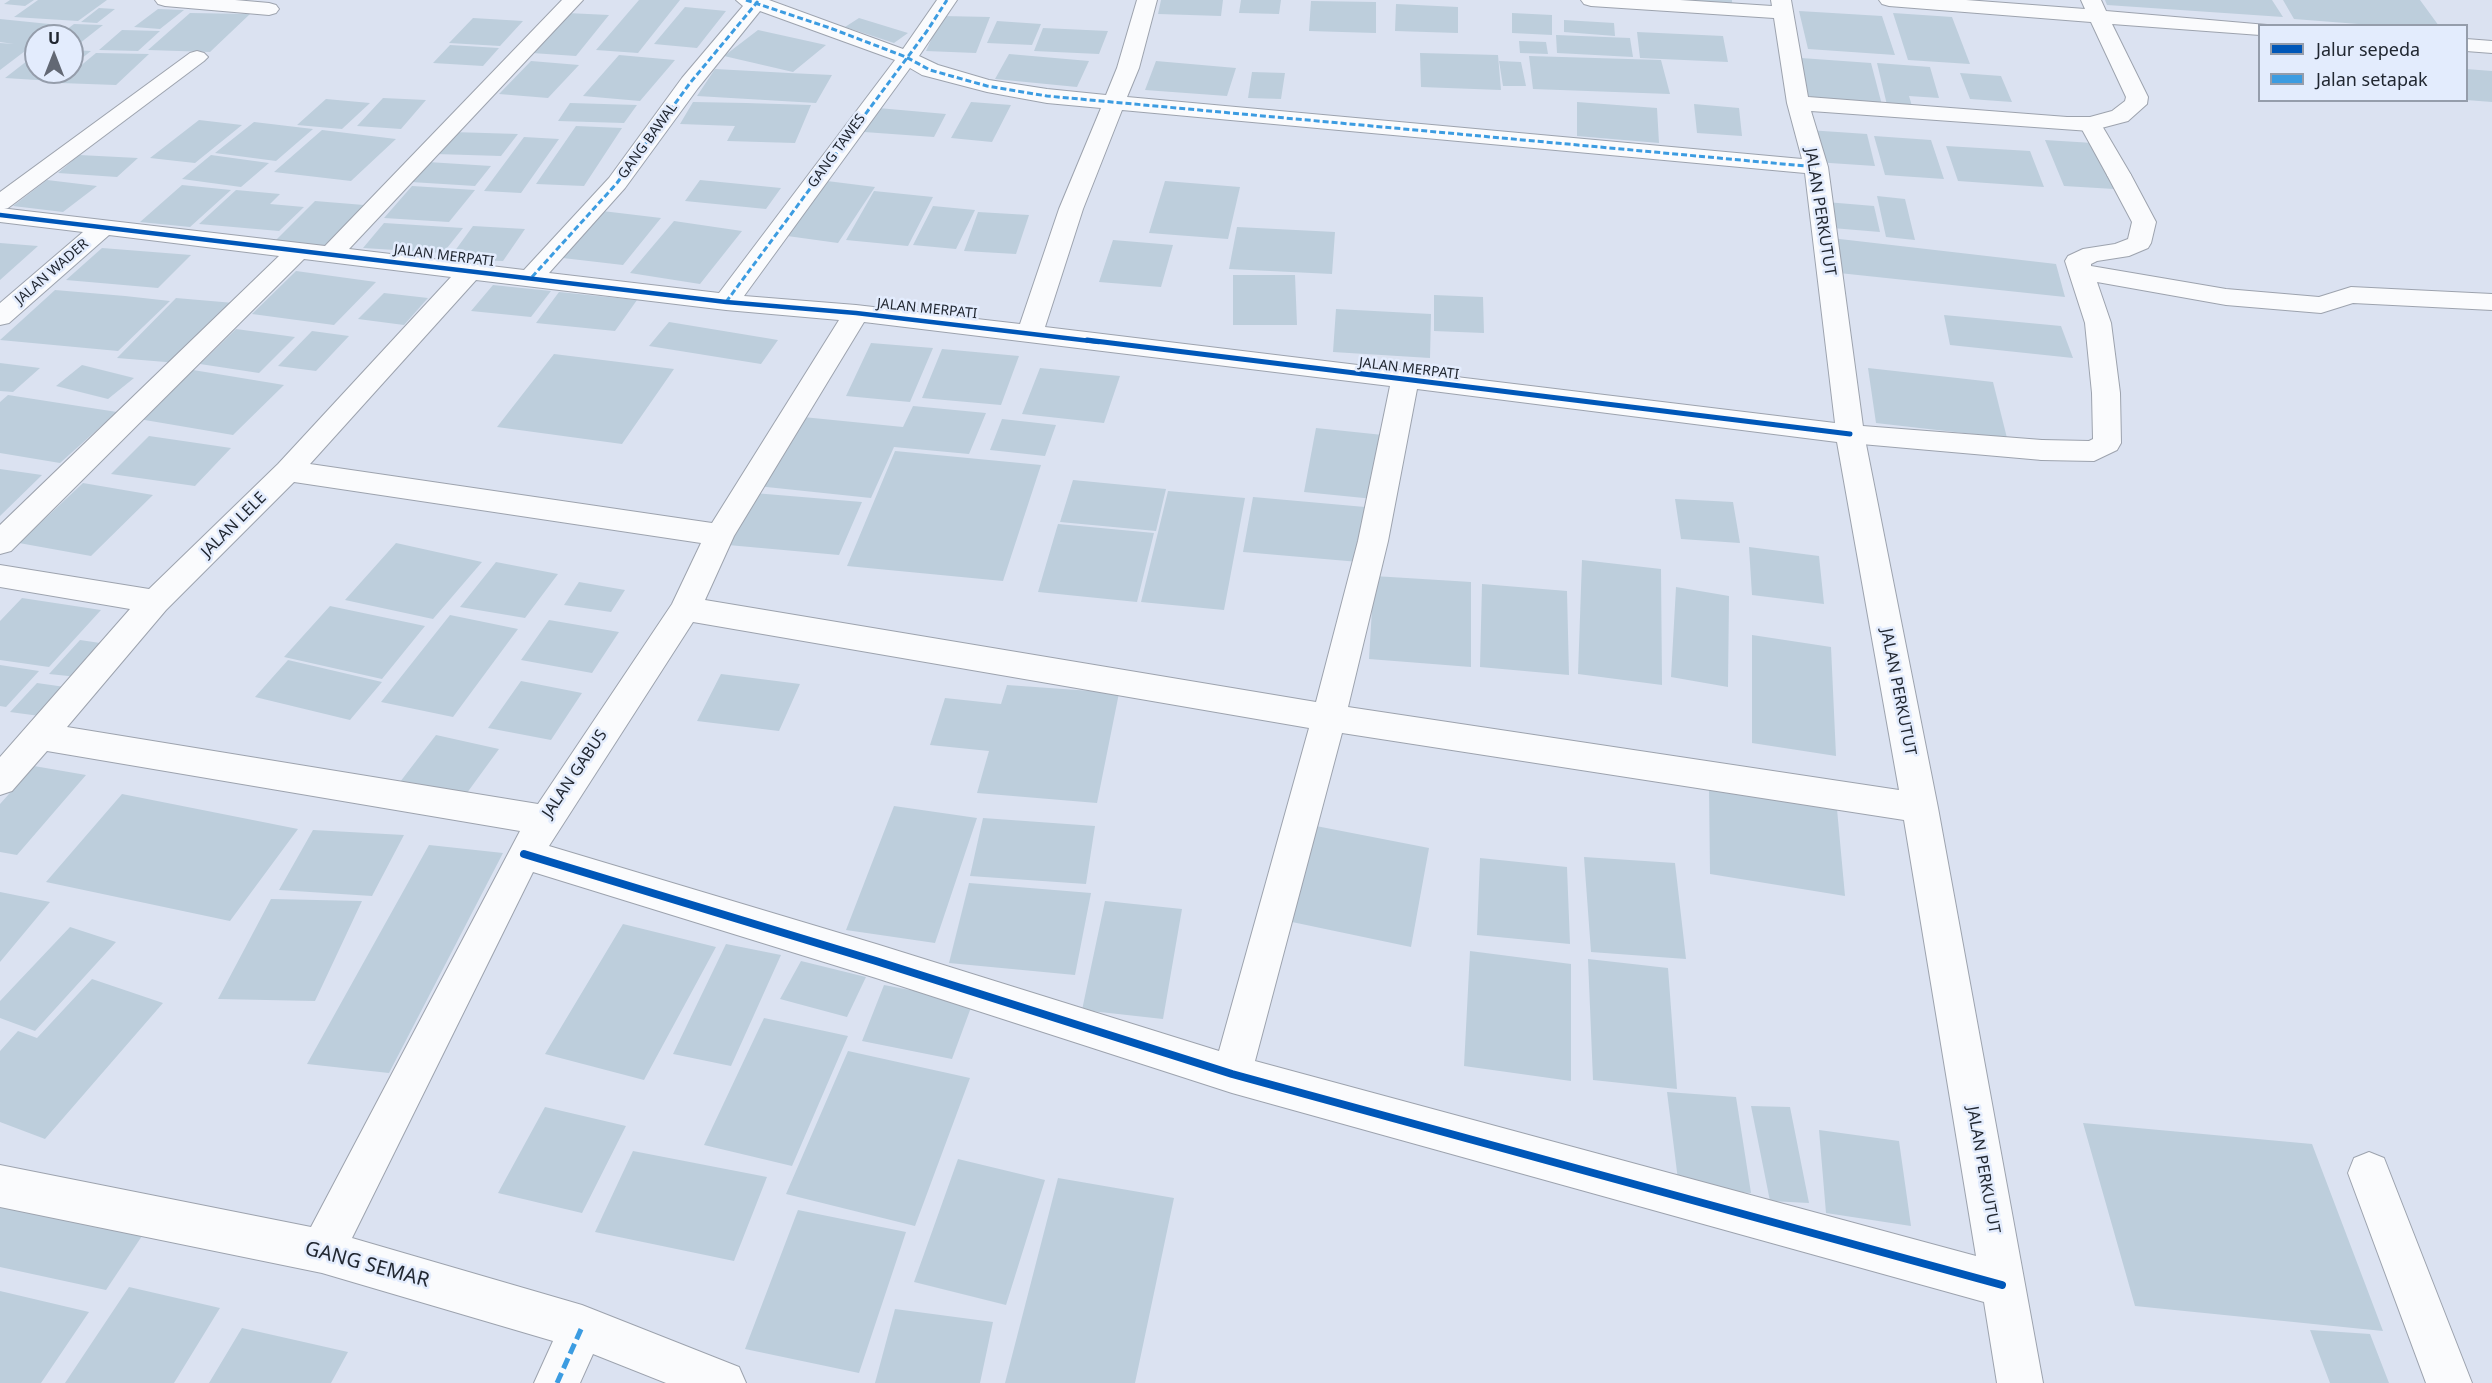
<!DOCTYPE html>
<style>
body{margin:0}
#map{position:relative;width:2492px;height:1383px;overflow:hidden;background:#dbe2f1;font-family:"Noto Sans",sans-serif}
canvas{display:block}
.legend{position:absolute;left:2258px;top:24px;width:210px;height:78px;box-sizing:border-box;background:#e3ecfd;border:2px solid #959dab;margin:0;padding:8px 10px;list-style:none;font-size:18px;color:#212731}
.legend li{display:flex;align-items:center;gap:12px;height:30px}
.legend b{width:30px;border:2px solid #959dab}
.north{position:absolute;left:24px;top:24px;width:60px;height:60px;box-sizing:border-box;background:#e3ecfd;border:2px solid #959dab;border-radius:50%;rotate:0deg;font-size:16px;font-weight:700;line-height:24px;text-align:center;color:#212731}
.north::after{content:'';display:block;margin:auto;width:21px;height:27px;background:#626874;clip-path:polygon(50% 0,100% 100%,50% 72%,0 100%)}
</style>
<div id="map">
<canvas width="2492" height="1383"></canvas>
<ul class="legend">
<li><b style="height:8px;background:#0057b8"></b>Jalur sepeda</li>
<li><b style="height:8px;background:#3c9ce1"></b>Jalan setapak</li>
</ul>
<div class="north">U</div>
</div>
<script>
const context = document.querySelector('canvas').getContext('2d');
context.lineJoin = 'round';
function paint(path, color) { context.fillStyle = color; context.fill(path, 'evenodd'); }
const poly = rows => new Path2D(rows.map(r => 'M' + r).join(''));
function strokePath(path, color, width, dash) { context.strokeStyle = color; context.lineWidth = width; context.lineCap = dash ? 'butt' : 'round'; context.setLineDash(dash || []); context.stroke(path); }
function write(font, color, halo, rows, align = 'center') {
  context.font = font + ' "Noto Sans",sans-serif'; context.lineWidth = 5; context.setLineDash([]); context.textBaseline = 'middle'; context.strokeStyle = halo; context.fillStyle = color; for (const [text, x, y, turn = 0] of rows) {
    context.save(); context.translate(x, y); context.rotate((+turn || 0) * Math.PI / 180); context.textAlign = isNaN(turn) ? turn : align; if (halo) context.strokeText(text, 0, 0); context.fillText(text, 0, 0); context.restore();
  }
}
paint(poly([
 [10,0,34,0,25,6,4,4],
 [38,0,107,0,78,21,14,17],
 [639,0,680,0,638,53,596,50],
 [1161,0,1223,0,1221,16,1158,14],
 [1241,0,1281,0,1279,14,1239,13],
 [1682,0,1732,0,1732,6,1682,2],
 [2105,0,2272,0,2283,17,2107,5],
 [2283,0,2420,0,2439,26,2384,26,2294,19],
 [1311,1,1376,2,1376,33,1309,31],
 [1396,4,1458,7,1458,33,1395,31],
 [685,7,726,11,697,48,654,44],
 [99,8,115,9,97,23,81,22],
 [158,9,184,10,160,29,134,27],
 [1799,11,1882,16,1895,55,1808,49],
 [190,13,250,14,210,52,148,50],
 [567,13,609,15,576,56,532,53],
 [1512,13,1552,15,1552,35,1512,33],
 [1893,13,1952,17,1970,64,1908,60],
 [942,16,990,17,976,53,926,51],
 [473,18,523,21,500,46,449,43],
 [859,18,908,33,894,43,845,27],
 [0,19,59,25,42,36,36,36,36,40,29,45,33,45,0,70,0,43,14,44,0,42],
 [1564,20,1614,23,1615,36,1564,32],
 [997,21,1041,24,1032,45,987,43],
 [74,24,103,25,75,47,72,47,72,36,58,36],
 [1043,28,1108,31,1099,54,1034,51],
 [122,30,160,31,138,51,99,50],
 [758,30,826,45,793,72,724,56],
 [1637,32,1723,36,1728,62,1640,58],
 [1556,35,1630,38,1633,57,1557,53],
 [1519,41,1546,42,1548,54,1520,53],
 [450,45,499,48,483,66,433,63],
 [72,50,91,51,72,66],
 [96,53,149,54,116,85,60,83],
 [1420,53,1498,55,1501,90,1421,87],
 [36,54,36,72,64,72,53,81,5,78],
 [1009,54,1089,61,1077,87,995,79],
 [619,55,675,60,640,101,583,96],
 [1529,56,1661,60,1670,94,1533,89],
 [1801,58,1871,63,1882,105,1809,100],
 [531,61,579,65,548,98,499,94],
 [1156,61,1236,68,1227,96,1145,90],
 [1499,61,1521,62,1526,86,1503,86],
 [1877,63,1930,67,1939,98,1909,96,1912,106,1887,105],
 [715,69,789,73,832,75,816,103,697,96],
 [2466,69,2492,71,2492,102,2466,100],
 [1252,72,1285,73,1281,99,1248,98],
 [1960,73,2001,76,2012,102,1970,99],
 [383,98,426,100,401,129,357,126],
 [326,99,370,103,342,129,297,125],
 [693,102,746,103,811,105,795,143,727,141,735,126,680,124],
 [971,102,1011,105,992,142,951,138],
 [1577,102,1657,108,1659,143,1577,136],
 [570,103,637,105,624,123,558,121],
 [1694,104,1739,108,1742,136,1697,133],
 [878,108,946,114,934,137,864,132],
 [199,120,242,125,195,163,150,158],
 [254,122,313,129,276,161,215,153],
 [576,126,622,128,584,186,536,184],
 [322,130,396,139,351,181,274,172],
 [1808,130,1867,134,1875,166,1815,162],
 [452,132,518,134,501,156,435,154],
 [1874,136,1931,140,1944,179,1885,175],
 [524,137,559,139,521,193,484,191],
 [2045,140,2093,143,2114,189,2064,186],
 [1946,146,2030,151,2044,187,1958,181],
 [79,155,138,158,117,177,58,173],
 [211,155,269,163,241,187,182,179],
 [428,162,491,166,475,186,411,182],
 [47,180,97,186,63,212,13,206],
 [700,180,781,188,766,209,685,201],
 [819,180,875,187,838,243,780,235],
 [1165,181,1240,187,1228,239,1149,233],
 [182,185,231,190,190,227,140,222],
 [412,186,475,190,449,222,384,218],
 [236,190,280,194,270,204,304,207,279,231,199,224],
 [874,191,933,197,908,246,846,240],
 [1877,196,1905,199,1915,240,1886,237],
 [315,201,364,205,324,247,274,242],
 [1826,202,1874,206,1880,232,1832,228],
 [933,206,975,210,956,249,913,245],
 [594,210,661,218,623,265,554,257],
 [978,212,1029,215,1016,254,964,251],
 [674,221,742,231,700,284,630,273],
 [384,223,463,228,443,253,363,248],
 [473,226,525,229,503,261,449,259],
 [1237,227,1335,232,1332,274,1229,269],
 [1831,238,2056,264,2065,297,1839,273],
 [1113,240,1173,245,1161,287,1099,282],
 [0,243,38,246,0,280],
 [102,248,191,255,158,288,66,280],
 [296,271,376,282,334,325,252,314],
 [1233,275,1295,275,1297,325,1233,325],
 [493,285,551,291,531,317,471,311],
 [55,290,125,296,170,301,118,351,0,340],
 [559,292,637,300,615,331,536,323],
 [384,293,428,298,404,325,358,319],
 [1434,295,1483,297,1484,333,1434,331],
 [176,298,234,303,178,363,117,358],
 [1336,309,1431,314,1430,358,1333,352],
 [1944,315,2061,326,2073,358,1950,345],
 [669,322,778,340,761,364,649,346],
 [236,329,295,337,259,373,200,364],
 [312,331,349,336,316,371,278,366],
 [871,343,933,348,910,402,846,396],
 [942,349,1019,356,1001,405,922,398],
 [554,354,619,362,674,369,622,444,497,427],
 [0,363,40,368,13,392,0,391],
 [82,365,134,378,108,399,56,386],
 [1040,368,1120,376,1104,423,1022,414],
 [1868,368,1993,382,2007,438,1876,423],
 [187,369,284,385,233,435,133,418],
 [8,395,117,412,60,463,0,453,0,402],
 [913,406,986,413,969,454,894,447,871,498,757,486,793,416,903,427],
 [1002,419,1056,425,1045,456,990,450],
 [1316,428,1383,435,1374,499,1304,492],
 [149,436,231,448,195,486,111,474],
 [895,451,1041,465,1003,581,847,566],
 [0,469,42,475,0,516],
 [1073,480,1166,489,1156,531,1060,522],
 [83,483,153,495,91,556,19,543],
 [1168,491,1245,498,1224,610,1141,602],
 [754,493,862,502,839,555,728,545],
 [1253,497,1365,507,1359,562,1243,552],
 [1675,499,1733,502,1740,543,1681,539],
 [1058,524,1154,533,1137,602,1038,592],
 [396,543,482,562,433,619,345,600],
 [1749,547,1819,556,1824,604,1752,595],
 [1582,560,1661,569,1662,685,1578,674],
 [496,562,558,574,525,618,460,607],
 [1374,576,1471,582,1471,667,1369,659],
 [579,582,625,590,611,612,564,605],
 [1482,584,1567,591,1569,675,1480,667],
 [1676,587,1729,596,1728,687,1671,677],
 [22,598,101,610,49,667,0,660,0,621],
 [330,606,425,626,382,679,284,657],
 [450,615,518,629,453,717,381,702],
 [549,620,619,632,592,673,521,660],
 [1752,635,1831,647,1836,756,1752,743],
 [80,640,107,644,78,677,49,674],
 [288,660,382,682,350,720,255,697],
 [0,665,39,671,6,707,0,706],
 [721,674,800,684,779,731,697,721],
 [521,681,582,693,551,740,488,728],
 [37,683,65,687,40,716,10,712],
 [1007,685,1119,693,1097,803,977,793,989,751,930,745,945,698,1001,704],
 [436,735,499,749,464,797,400,782],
 [34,766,86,775,17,855,0,852,0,804],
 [1709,789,1837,809,1845,896,1710,874],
 [122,794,298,829,230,921,46,882],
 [894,806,977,818,935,943,846,930],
 [983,818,1095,826,1086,884,970,876],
 [1316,826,1429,848,1411,947,1292,922],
 [313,830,404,835,372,896,279,890],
 [429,845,503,853,389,1073,307,1064],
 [1584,857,1675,863,1686,959,1591,952],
 [1480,858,1567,867,1570,944,1477,935],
 [969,883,1091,893,1075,975,949,963],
 [0,892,50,902,0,962],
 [271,899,362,901,315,1001,218,999],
 [1105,901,1182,909,1163,1019,1082,1010],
 [623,924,716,947,644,1080,545,1054],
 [70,927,116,942,35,1031,0,1018,0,1001],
 [726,944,781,955,731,1066,673,1054],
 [1470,951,1571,964,1571,1081,1464,1066],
 [1588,959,1668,968,1677,1089,1593,1080],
 [801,961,866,977,847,1017,780,999],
 [92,979,163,1003,45,1139,0,1122,0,1051,18,1031,37,1038],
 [884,985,973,1002,952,1059,862,1041],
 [764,1018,848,1036,792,1166,704,1145],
 [848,1051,970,1078,915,1226,786,1194],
 [1667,1092,1736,1097,1751,1193,1679,1188],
 [1751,1106,1790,1107,1809,1203,1770,1201],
 [545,1107,626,1126,582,1213,498,1193],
 [2083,1123,2312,1144,2383,1331,2135,1306],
 [1819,1130,1899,1141,1911,1226,1826,1213],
 [633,1151,767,1177,734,1261,595,1232],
 [958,1159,1045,1180,1006,1305,914,1282],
 [1058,1178,1174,1198,1135,1383,1005,1383],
 [0,1202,144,1233,106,1290,0,1267],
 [798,1210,906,1232,859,1373,745,1349],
 [129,1287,220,1308,174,1383,65,1383],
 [0,1291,89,1312,41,1383,0,1383],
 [895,1309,993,1322,980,1383,875,1383],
 [242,1328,348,1352,331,1383,209,1383],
 [2310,1330,2370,1334,2389,1383,2330,1383]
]), '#bdcedc');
const lane = poly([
 [197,51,204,53,208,57,204,61,8,208,0,210,0,192,190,53,197,51],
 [2090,117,2098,119,2101,124,2131,175,2127,180,2119,182,2111,180,2107,175,2079,124,2082,119,2090,117],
 [1850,425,2042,440,2052,443,2056,450,2052,457,2042,460,1850,443,1840,441,1836,434,1840,427,1850,425]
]);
const street = poly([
 [155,0,235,0,269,3,276,5,279,9,276,13,269,15,165,6,158,4,155,0],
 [562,0,583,0,349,249,524,270,609,178,682,78,743,6,736,0,769,0,903,49,937,0,957,0,919,56,938,65,989,80,1047,89,1106,95,1117,68,1137,0,1157,0,1139,68,1127,97,1802,159,1787,103,1774,18,1591,6,1584,4,1581,0,1680,0,1772,6,1771,0,1791,0,1808,97,2067,117,2090,117,2112,111,2125,101,2126,97,2091,22,1889,6,1882,4,1879,0,1966,0,2085,9,2081,0,2101,0,2106,11,2267,25,2260,26,2260,35,2112,24,2148,97,2147,104,2128,121,2090,131,1811,111,1828,167,1864,434,1938,808,2043,1383,1997,1383,1984,1302,1232,1093,876,978,533,872,352,1238,582,1305,739,1367,746,1383,666,1383,593,1354,580,1383,534,1383,553,1341,322,1273,0,1207,0,1165,311,1227,520,831,47,751,12,791,0,795,0,757,130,609,0,587,0,565,149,589,278,464,451,277,304,259,11,551,0,554,0,525,279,256,109,235,9,323,0,325,0,303,83,232,0,222,0,208,325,246,562,0],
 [760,11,895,60,719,293,549,273,625,188,698,88,760,11],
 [910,68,922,75,987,92,1047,103,1101,108,1059,209,1020,324,856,305,744,296,910,68],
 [1122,110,1805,173,1835,423,1045,327,1083,209,1122,110],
 [476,280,726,310,839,320,712,523,310,464,476,280],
 [864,322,1390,386,1358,541,1316,702,705,600,734,536,864,322],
 [1417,389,1837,442,1899,790,1348,707,1388,541,1417,389],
 [294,482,701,543,672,604,538,804,67,727,166,610,294,482],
 [693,622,1309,728,1219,1051,876,944,549,846,693,622],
 [1342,733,1904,820,1976,1256,1255,1061,1342,733],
 [2466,39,2492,41,2492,53,2466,51,2466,39],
 [2119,168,2127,170,2131,175,2156,222,2151,243,2148,248,2129,256,2097,261,2091,264,2091,266,2226,289,2319,297,2351,287,2492,294,2492,310,2353,303,2321,313,2226,305,2097,282,2111,323,2120,393,2121,443,2117,450,2094,461,2042,460,2032,457,2028,450,2032,443,2042,440,2089,441,2093,439,2092,393,2085,323,2065,261,2068,256,2083,249,2115,244,2128,239,2132,222,2107,175,2111,170,2119,168],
 [2369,1152,2384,1158,2472,1383,2426,1383,2348,1173,2354,1158,2369,1152]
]);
strokePath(lane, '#9da3ae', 2);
strokePath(street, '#9da3ae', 2);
paint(lane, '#fafbfd');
paint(street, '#fafbfd');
strokePath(poly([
 [746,0,830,28,906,57,930,70,987,86,1047,96,1816,167],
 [532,277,617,183,690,83,759,0],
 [726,302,927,31,947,0]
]), '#3c9ce1', 3, [6, 3]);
strokePath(poly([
 [557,1383,582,1327]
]), '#3c9ce1', 5, [11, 5]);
strokePath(poly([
 [0,215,726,302,856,313,1099,342]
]), '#0057b8', 4.5);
strokePath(poly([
 [1087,340,1850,434]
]), '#0057b8', 5);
strokePath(poly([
 [524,854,876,961,1232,1074,2002,1285]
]), '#0057b8', 8);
write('14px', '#212731', '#e3ecfd', [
 ["GANG BAWAL",648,141,-54],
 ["GANG TAWES",837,151,-54],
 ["JALAN MERPATI",444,256,7],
 ["JALAN WADER",52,272,-41],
 ["JALAN MERPATI",927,309,6],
 ["JALAN MERPATI",1409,369,7]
]);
write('16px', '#212731', '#e3ecfd', [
 ["JALAN PERKUTUT",1820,212,81],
 ["JALAN LELE",234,525,-45],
 ["JALAN PERKUTUT",1898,692,79],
 ["JALAN GABUS",575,774,-56],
 ["JALAN PERKUTUT",1983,1170,80]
]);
write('20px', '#212731', '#e3ecfd', [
 ["GANG SEMAR",367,1265,15]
]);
</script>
